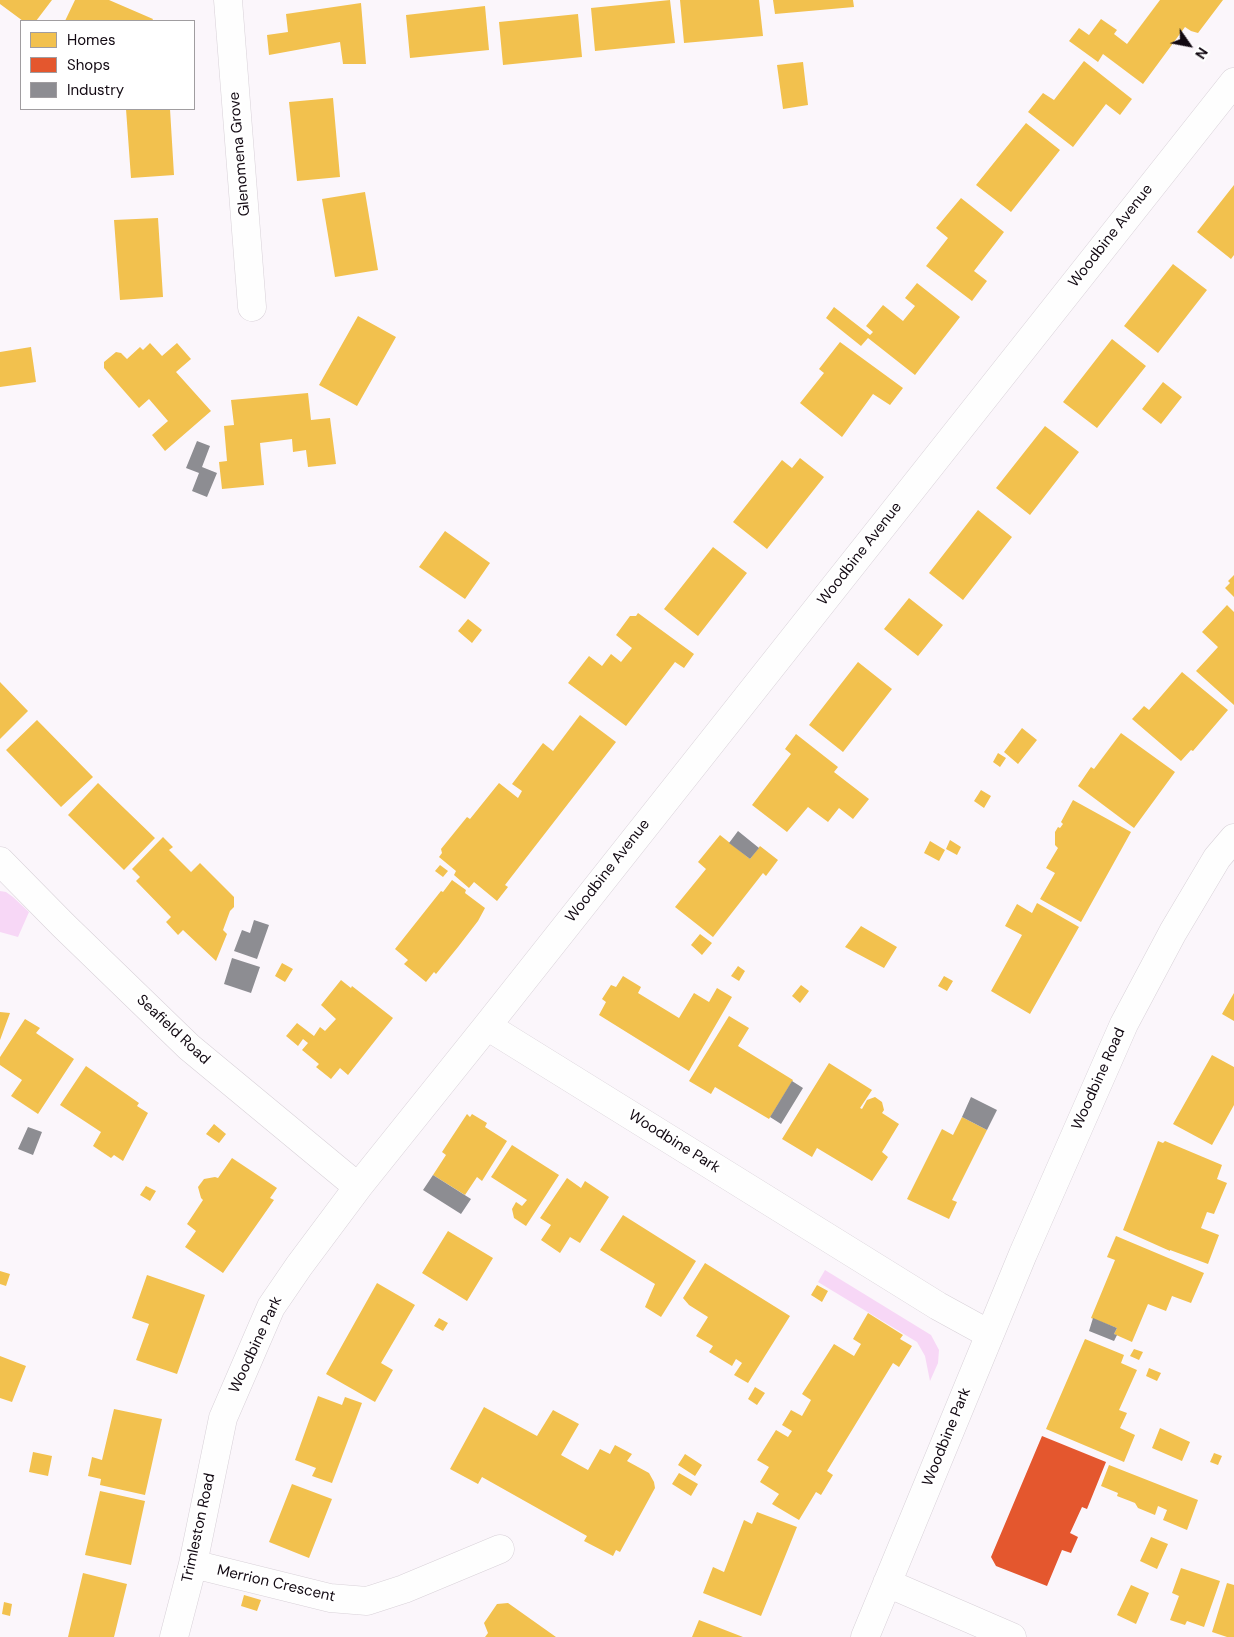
<!DOCTYPE html>
<style>
body{margin:0}
#map{position:relative;width:1234px;height:1637px;overflow:hidden;background:#fbf6fb;font-family:"DM Sans",sans-serif}
canvas{display:block}
.legend{position:absolute;left:20px;top:20px;width:175px;height:90px;box-sizing:border-box;background:#fff;border:1px solid #a09da0;margin:0;padding:6px 9px;list-style:none;font-size:15px;color:#120912}
.legend li{display:flex;align-items:center;gap:10px;height:25px}
.legend b{width:25px;border:1px solid #a09da0}
.north{position:absolute;left:1164px;top:20px;width:50px;height:50px;-webkit-text-stroke:4px #fff;paint-order:stroke;rotate:123deg;font-size:14px;font-weight:700;line-height:20px;text-align:center;color:#120912}
.north::after{content:'';display:block;margin:auto;width:18px;height:22px;background:#120912;clip-path:polygon(50% 0,100% 100%,50% 72%,0 100%)}
</style>
<div id="map">
<canvas width="1234" height="1637"></canvas>
<ul class="legend">
<li><b style="height:14px;background:#f2c14e"></b>Homes</li>
<li><b style="height:14px;background:#e4572e"></b>Shops</li>
<li><b style="height:14px;background:#8d8d92"></b>Industry</li>
</ul>
<div class="north">N</div>
</div>
<script>
const context = document.querySelector('canvas').getContext('2d');
context.lineJoin = 'round';
function paint(path, color) { context.fillStyle = color; context.fill(path, 'evenodd'); }
const poly = rows => new Path2D(rows.map(r => 'M' + r).join(''));
function strokePath(path, color, width, dash) { context.strokeStyle = color; context.lineWidth = width; context.lineCap = dash ? 'butt' : 'round'; context.setLineDash(dash || []); context.stroke(path); }
function write(font, color, halo, rows, align = 'center') {
  context.font = font + ' "DM Sans",sans-serif'; context.lineWidth = 5; context.setLineDash([]); context.textBaseline = 'middle'; context.strokeStyle = halo; context.fillStyle = color; for (const [text, x, y, turn = 0] of rows) {
    context.save(); context.translate(x, y); context.rotate((+turn || 0) * Math.PI / 180); context.textAlign = isNaN(turn) ? turn : align; if (halo) context.strokeText(text, 0, 0); context.fillText(text, 0, 0); context.restore();
  }
}
paint(poly([
 [0,891,6,892,13,897,29,912,18,937,0,932],
 [825,1270,931,1335,939,1350,938,1363,930,1381,925,1356,917,1342,818,1282]
]), '#f7d7f6');
paint(poly([
 [0,0,52,0,36,21,23,21,0,4],
 [75,0,109,0,153,19,152,21,65,21],
 [670,0,675,43,595,51,591,8],
 [680,0,759,0,763,36,684,43],
 [773,0,853,0,854,7,775,14],
 [1160,0,1223,0,1198,33,1191,31,1185,27,1143,84,1103,54,1098,62,1069,41,1079,28,1089,35,1101,19,1117,30,1114,34,1127,44],
 [361,3,366,64,343,64,340,42,269,55,267,35,288,32,286,14],
 [485,6,489,50,410,58,406,15],
 [578,14,582,57,503,65,499,22],
 [1084,61,1132,99,1120,115,1106,104,1073,147,1028,112,1043,93,1054,100],
 [803,62,808,105,783,109,777,65],
 [333,98,340,177,297,181,289,102],
 [126,109,170,109,174,175,131,178],
 [1026,123,1060,150,1011,212,976,185],
 [1234,185,1234,255,1231,259,1197,232],
 [365,192,378,270,335,277,322,199],
 [961,198,1004,232,974,271,987,281,972,301,926,266,948,238,936,228],
 [158,218,163,297,120,300,114,220],
 [1173,264,1207,290,1158,353,1124,326],
 [917,283,960,317,915,375,868,338,861,346,826,318,834,307,870,335,873,332,866,326,883,305,903,321,915,306,905,298],
 [358,316,396,337,357,406,319,385],
 [1112,339,1146,366,1097,428,1063,402],
 [840,342,903,388,890,405,873,394,842,437,800,403,824,373,819,369],
 [150,343,162,356,177,343,191,359,176,372,211,411,165,451,152,435,168,421,149,399,139,408,104,368,104,362,116,352,121,353,127,359,140,347,143,350],
 [31,347,36,382,0,387,0,352],
 [1163,382,1182,397,1161,424,1142,409],
 [308,393,311,420,330,418,336,464,308,467,306,450,293,452,292,439,260,443,264,485,222,489,219,462,227,461,224,426,234,425,231,400],
 [1045,426,1079,452,1030,515,996,488],
 [800,458,824,477,767,549,733,522,782,460,792,468],
 [978,510,1012,537,963,600,929,573],
 [445,531,490,563,465,599,419,567],
 [713,547,747,573,698,636,664,609],
 [1234,575,1234,597,1225,588,1230,583,1228,581],
 [909,598,943,625,918,656,884,629],
 [1227,605,1234,612,1234,705,1196,671,1218,647,1202,632],
 [638,613,694,654,684,668,675,662,626,726,568,683,589,656,602,666,611,654,621,662,632,648,616,635,630,616,636,616],
 [468,619,482,630,472,643,458,631],
 [858,662,892,689,843,752,809,725],
 [1182,672,1228,710,1193,751,1191,750,1181,761,1132,719,1144,706,1149,710],
 [0,682,28,711,0,739],
 [580,715,616,742,505,885,508,887,497,901,474,882,469,888,454,875,456,871,439,857,442,853,441,849,467,817,470,819,499,783,518,798,522,791,512,784,543,743,553,751],
 [37,720,93,777,61,807,6,750],
 [1022,728,1037,740,1018,764,1004,752],
 [1121,733,1175,772,1134,828,1078,786,1091,767,1094,769],
 [796,734,838,767,834,772,869,799,853,819,839,808,828,822,808,807,787,832,752,805,791,754,785,749],
 [998,753,1006,758,1000,767,993,762],
 [98,783,155,838,124,870,68,815],
 [981,790,991,796,984,808,974,801],
 [1073,800,1131,832,1081,922,1040,899,1055,873,1046,868,1058,848,1055,845,1055,832,1058,827,1060,828,1063,824,1061,822],
 [720,835,750,859,760,846,778,860,766,876,763,873,713,937,675,907,706,869,698,862],
 [163,837,173,847,169,850,191,872,200,863,234,897,234,907,230,911,223,930,227,934,216,961,183,930,178,935,166,922,171,917,136,881,140,877,132,869],
 [950,840,961,847,957,855,946,849],
 [930,841,945,850,939,861,924,853],
 [440,865,448,871,443,877,435,871],
 [452,880,466,890,465,893,485,908,478,921,458,947,436,974,434,972,426,982,404,964,408,960,395,949,441,891,443,892],
 [1037,903,1079,927,1030,1014,991,991,1022,935,1005,926,1017,904,1032,913],
 [861,926,897,947,884,968,845,947],
 [700,934,712,943,702,955,691,945],
 [282,963,293,969,285,982,275,976],
 [738,966,745,971,739,981,731,976],
 [623,976,641,987,638,993,679,1018,694,993,709,1002,717,988,732,997,689,1071,599,1015,606,1002,602,999,611,985,616,987],
 [944,976,953,981,947,991,938,986],
 [341,980,351,988,352,986,393,1018,348,1075,340,1068,331,1079,316,1067,319,1064,302,1050,308,1043,303,1039,298,1046,286,1036,297,1023,314,1036,320,1027,325,1031,336,1019,321,1005],
 [801,985,809,991,800,1003,792,996],
 [1234,993,1234,1021,1222,1014],
 [0,1012,10,1013,0,1040],
 [729,1016,749,1028,738,1046,793,1080,769,1119,715,1087,711,1094,689,1081],
 [25,1019,40,1028,36,1033,74,1059,38,1114,11,1096,22,1080,0,1065,0,1057],
 [1212,1055,1234,1067,1234,1105,1212,1145,1173,1124],
 [829,1063,872,1090,860,1108,862,1109,867,1100,875,1097,882,1102,884,1110,882,1113,899,1124,882,1152,888,1157,872,1181,817,1148,812,1157,782,1139],
 [86,1066,139,1103,137,1106,148,1113,123,1161,114,1155,111,1158,93,1146,101,1132,60,1105],
 [467,1114,470,1117,472,1114,487,1123,485,1127,507,1141,482,1181,477,1177,465,1195,433,1175,446,1155,442,1152],
 [962,1117,987,1130,952,1200,957,1202,949,1219,907,1199,942,1129,953,1135],
 [214,1124,226,1134,219,1143,206,1134],
 [1158,1141,1163,1143,1165,1141,1222,1165,1217,1179,1227,1183,1214,1214,1207,1212,1201,1228,1219,1235,1208,1264,1170,1250,1170,1251,1123,1230],
 [512,1145,559,1175,526,1226,514,1218,512,1209,516,1202,522,1206,527,1200,491,1177],
 [232,1158,277,1188,270,1198,274,1200,223,1273,185,1247,196,1231,187,1224,203,1200,201,1198,198,1187,204,1179,215,1177,218,1178],
 [567,1178,581,1188,585,1181,609,1197,580,1243,570,1237,560,1253,541,1240,551,1225,540,1218],
 [146,1186,156,1191,150,1201,140,1195],
 [623,1215,696,1261,661,1317,645,1307,655,1284,600,1250],
 [448,1231,493,1258,467,1301,422,1273],
 [1116,1236,1204,1273,1191,1303,1172,1296,1166,1311,1148,1304,1132,1342,1114,1334,1117,1328,1091,1318,1115,1260,1107,1257],
 [705,1263,790,1316,748,1383,734,1375,742,1363,736,1359,732,1366,709,1352,713,1346,696,1336,708,1317,689,1305,683,1298],
 [0,1271,10,1274,6,1286,0,1284],
 [147,1275,205,1295,177,1374,136,1360,149,1324,132,1318],
 [377,1283,415,1305,381,1363,393,1370,375,1402,326,1374],
 [817,1285,828,1291,822,1302,811,1295],
 [868,1313,903,1335,900,1339,912,1346,899,1367,893,1363,827,1471,833,1475,821,1495,816,1492,799,1520,772,1504,779,1494,760,1482,769,1467,757,1460,776,1430,788,1437,792,1431,782,1425,791,1410,802,1416,811,1400,802,1394,834,1344,854,1356,861,1344,853,1339],
 [439,1318,448,1323,443,1331,434,1326],
 [1085,1339,1124,1355,1121,1363,1137,1370,1119,1410,1127,1413,1120,1428,1135,1435,1124,1462,1046,1429],
 [1134,1349,1143,1352,1139,1360,1130,1356],
 [0,1356,26,1366,12,1402,0,1398],
 [1149,1368,1161,1373,1157,1381,1146,1376],
 [755,1387,765,1393,757,1405,748,1399],
 [318,1396,342,1405,345,1397,362,1403,332,1483,312,1476,316,1468,295,1460],
 [484,1407,537,1436,553,1410,579,1424,561,1455,588,1470,600,1449,610,1454,615,1445,632,1454,627,1461,649,1473,654,1482,655,1488,620,1552,616,1550,613,1556,584,1541,587,1536,482,1477,478,1484,450,1469],
 [114,1409,162,1419,145,1495,100,1485,101,1479,88,1476,92,1457,102,1460],
 [1160,1428,1190,1442,1182,1461,1152,1448],
 [33,1452,52,1456,48,1476,29,1472],
 [1214,1453,1222,1456,1218,1465,1210,1462],
 [685,1454,702,1465,695,1476,678,1465],
 [1109,1465,1198,1500,1187,1530,1163,1520,1167,1510,1158,1506,1155,1515,1138,1508,1135,1503,1117,1496,1118,1493,1101,1486],
 [679,1473,698,1484,691,1496,672,1484],
 [292,1484,332,1499,309,1558,269,1542],
 [100,1491,145,1501,131,1565,85,1555],
 [757,1512,797,1527,761,1616,703,1593,713,1567,724,1572,744,1520,752,1524],
 [1151,1537,1168,1544,1157,1569,1140,1561],
 [1181,1568,1220,1581,1204,1627,1187,1621,1185,1625,1170,1620,1179,1596,1172,1593],
 [83,1573,127,1584,114,1637,68,1637],
 [1227,1583,1234,1585,1234,1637,1227,1637,1212,1632],
 [1131,1585,1149,1593,1136,1624,1117,1615],
 [244,1595,261,1600,257,1611,241,1606],
 [4,1602,12,1604,10,1616,2,1614],
 [508,1603,556,1637,485,1637,488,1633,484,1623,497,1604],
 [699,1620,743,1637,692,1637]
]), '#f2c14e');
paint(poly([
 [1042,1436,1106,1462,1087,1509,1082,1507,1071,1531,1070,1533,1078,1537,1071,1553,1062,1550,1047,1586,996,1566,991,1557]
]), '#e4572e');
paint(poly([
 [197,441,210,446,202,467,217,473,207,497,192,491,199,473,186,468],
 [738,831,759,848,750,859,729,843],
 [254,920,269,925,257,959,234,951,242,930,250,933],
 [232,958,260,967,251,993,224,984],
 [792,1081,803,1088,781,1124,770,1117],
 [971,1097,997,1110,987,1130,962,1117],
 [28,1127,42,1132,33,1155,18,1149],
 [433,1175,471,1199,461,1214,423,1190],
 [1093,1318,1117,1328,1114,1334,1117,1335,1114,1341,1089,1331]
]), '#8d8d92');
const minor = poly([
 [228,0,252,307],
 [0,861,63,925,189,1047,358,1187],
 [487,1026,938,1306,989,1334],
 [193,1564,330,1598,367,1601,404,1589,500,1549],
 [887,1583,1012,1637],
 [174,1637,193,1564,223,1418,271,1307,299,1266,358,1187,487,1026,1234,82],
 [865,1637,1023,1254,1124,1024,1173,932,1217,858,1234,838]
]);
strokePath(minor, '#d8d1d8', 29);
strokePath(minor, '#fefefe', 28);
write('15px', '#120912', '#fff', [
 ["Glenomena Grove",240,154,-95],
 ["Woodbine Avenue",1111,236,-52],
 ["Woodbine Avenue",860,554,-52],
 ["Woodbine Avenue",608,871,-52],
 ["Seafield Road",173,1030,43],
 ["Woodbine Road",1099,1079,-66],
 ["Woodbine Park",674,1142,32],
 ["Woodbine Park",256,1345,-65],
 ["Woodbine Park",947,1437,-68],
 ["Trimleston Road",199,1528,-78],
 ["Merrion Crescent",276,1584,13]
]);
</script>
